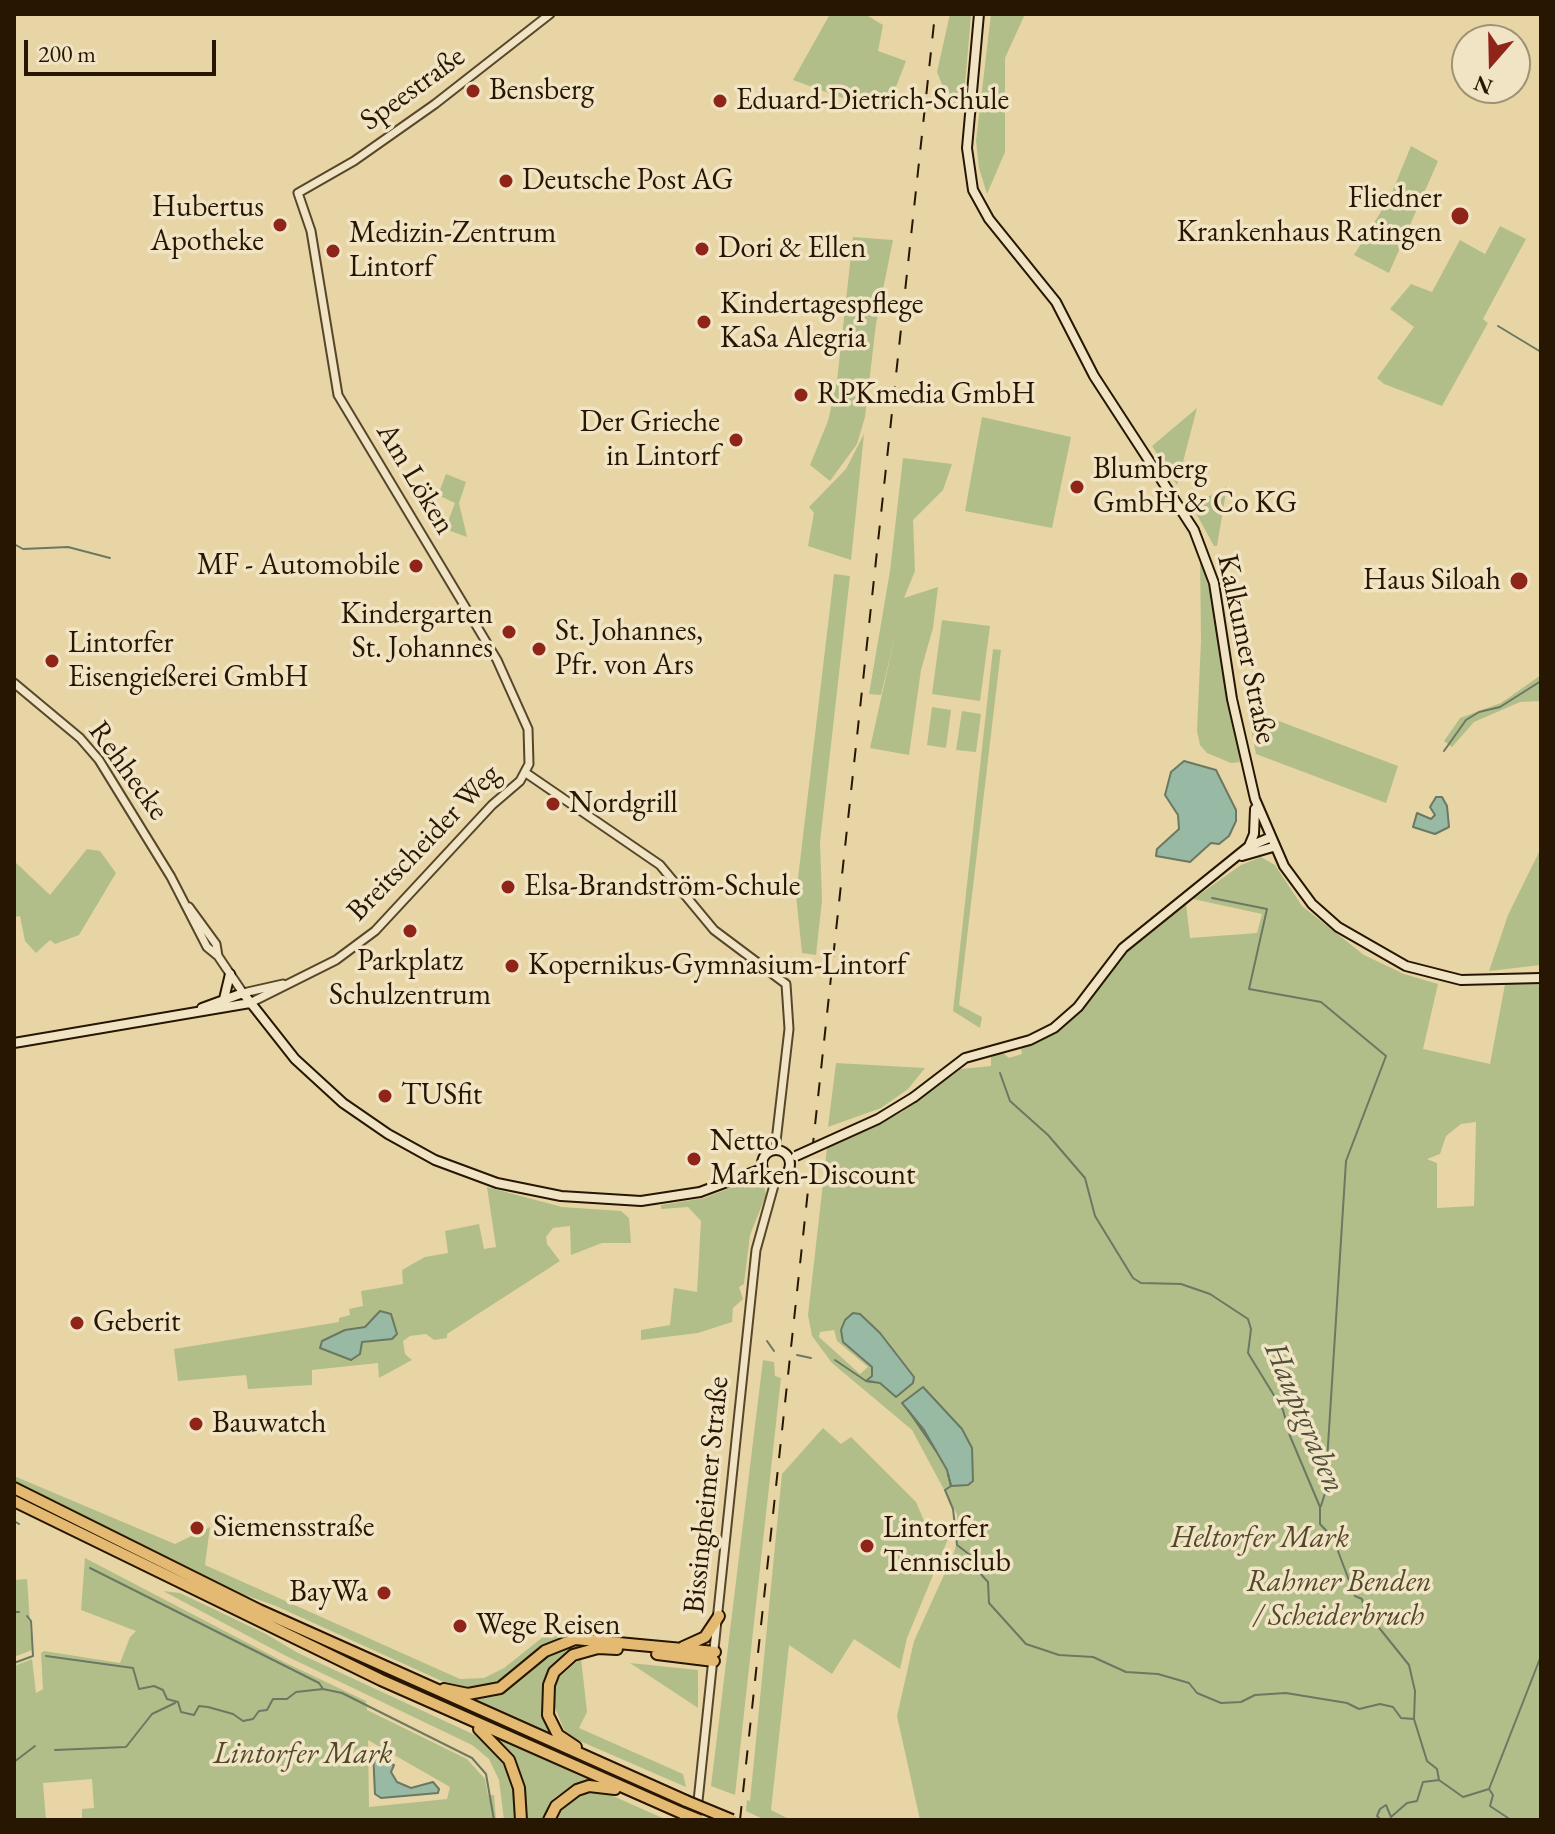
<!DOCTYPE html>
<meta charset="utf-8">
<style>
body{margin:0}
#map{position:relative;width:1555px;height:1834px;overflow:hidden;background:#e8d5a5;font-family:"EB Garamond",serif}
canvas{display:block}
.frame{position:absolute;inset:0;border:16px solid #271601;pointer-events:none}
.north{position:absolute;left:1451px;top:24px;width:80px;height:80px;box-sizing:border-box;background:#f0e4c4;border:2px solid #a09276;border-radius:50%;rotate:200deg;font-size:22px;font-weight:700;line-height:32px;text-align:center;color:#271601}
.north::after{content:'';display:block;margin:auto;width:28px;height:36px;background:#8f2418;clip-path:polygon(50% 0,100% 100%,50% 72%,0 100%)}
.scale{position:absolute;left:24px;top:40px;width:192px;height:36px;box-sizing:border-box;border:4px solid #271601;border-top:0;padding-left:10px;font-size:24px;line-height:28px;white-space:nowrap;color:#271601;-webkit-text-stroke:6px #f0e4c4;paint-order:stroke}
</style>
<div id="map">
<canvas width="1555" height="1834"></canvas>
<div class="frame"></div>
<div class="north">N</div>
<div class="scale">200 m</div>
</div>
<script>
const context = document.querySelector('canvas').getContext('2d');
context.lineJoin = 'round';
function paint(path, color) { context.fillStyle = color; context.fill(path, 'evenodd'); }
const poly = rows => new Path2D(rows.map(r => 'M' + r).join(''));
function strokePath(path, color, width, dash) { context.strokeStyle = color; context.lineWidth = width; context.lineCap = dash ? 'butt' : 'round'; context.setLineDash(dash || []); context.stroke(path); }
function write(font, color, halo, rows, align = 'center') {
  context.font = font + ' "EB Garamond",serif'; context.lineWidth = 7; context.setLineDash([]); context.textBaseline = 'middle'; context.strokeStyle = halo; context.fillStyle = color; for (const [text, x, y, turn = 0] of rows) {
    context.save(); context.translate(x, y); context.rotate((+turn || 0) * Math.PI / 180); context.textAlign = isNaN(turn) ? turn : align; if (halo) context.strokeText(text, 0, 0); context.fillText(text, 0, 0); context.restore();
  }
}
paint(poly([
 [830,14,865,14,883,25,878,51,906,61,889,105,857,95,854,102,793,80],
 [950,14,971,16,963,107,949,102,937,72],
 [991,14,1025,14,1005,58,1005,152,987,194,979,168,976,141],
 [1411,146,1438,161,1389,273,1354,255,1390,197],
 [1500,226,1526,239,1483,319,1488,323,1442,406,1384,384,1377,378,1414,327,1390,309,1411,284,1432,292,1460,240,1485,254],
 [853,237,893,240,876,324,865,417,857,444,830,481,810,465,828,421,837,381],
 [1197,408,1177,485,1152,446],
 [982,417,1071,437,1052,528,965,511],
 [864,434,851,560,808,546,814,513,809,507,846,469],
 [903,458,952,464,943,490,913,520,915,571,904,598,938,587,933,628,921,670,909,755,870,748,895,636,881,695,869,694,890,571],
 [446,474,466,482,459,503,467,537,445,529,455,503,438,495],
 [1227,486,1217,546,1214,546,1192,506],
 [1200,557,1213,603,1240,762,1231,763,1207,753,1200,745,1197,731,1201,641],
 [834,574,850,576,820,842,822,900,816,955,802,953,796,895],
 [942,620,990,626,980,701,932,694],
 [993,649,1001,650,959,1005,982,1017,980,1028,953,1011],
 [1541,675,1541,701,1520,702,1474,722,1452,747,1444,741,1460,718,1501,703],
 [932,707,951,710,946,748,927,745],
 [1247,709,1398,766,1386,803,1256,754],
 [962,711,981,714,976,752,956,750],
 [1541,848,1541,965,1489,971,1508,915],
 [87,849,100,851,116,873,79,935,55,944,50,940,36,953,25,941,20,916,14,917,14,861,50,895],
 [1261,857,1275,865,1302,906,1364,955,1404,974,1438,984,1423,1049,1490,1064,1506,979,1541,972,1541,1820,920,1820,897,1716,914,1641,953,1555,958,1539,957,1514,912,1430,832,1363,812,1336,808,1315,827,1148,902,1112,961,1069,991,1066,991,1057,1003,1053,1009,1058,1022,1054,1021,1049,1042,1040,1076,1010,1082,1009,1117,960,1186,904,1190,938,1257,933,1262,914,1193,899,1241,865],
 [1476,1122,1474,1206,1437,1208,1437,1163,1427,1159,1440,1154,1446,1136,1461,1124],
 [834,1330,837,1341,868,1367,860,1374,819,1337,820,1332],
 [836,1063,925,1068,908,1089,881,1108,828,1127],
 [756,1178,763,1179,766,1195,750,1235,744,1284,739,1287,743,1299,733,1308,732,1322,698,1333,641,1340,641,1330,670,1325,674,1288,697,1292,701,1221,688,1207,661,1209,661,1205,704,1198],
 [487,1187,562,1207,621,1211,629,1218,631,1243,602,1243,571,1255,570,1226,553,1228,546,1237,547,1244,560,1261,447,1334,447,1338,434,1340,426,1334,410,1336,403,1341,405,1354,412,1360,379,1378,378,1363,312,1370,312,1385,248,1389,246,1375,178,1381,174,1349,339,1322,339,1318,350,1315,349,1309,363,1306,361,1291,403,1284,402,1270,425,1257,448,1253,445,1231,479,1224,484,1249,496,1247],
 [763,1360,774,1362,775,1376,781,1378,735,1795,711,1786],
 [823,1428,841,1444,851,1437,916,1502,928,1530,948,1525,948,1539,907,1638,900,1669,854,1639,832,1674,789,1645,771,1810,791,1820,765,1820,746,1811,747,1800,750,1801,782,1474],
 [14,1476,175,1544,210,1527,205,1565,460,1679,484,1678,504,1668,553,1629,579,1624,579,1632,562,1635,538,1649,505,1679,479,1688,455,1687,276,1606,245,1595,14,1481],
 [85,1558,284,1662,366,1701,367,1710,467,1759,485,1779,488,1795,494,1795,496,1820,82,1820,82,1809,94,1808,92,1779,43,1783,46,1820,14,1820,14,1666,32,1659,36,1693,43,1689,41,1653,44,1651,120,1663,130,1637,136,1631,81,1610],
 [368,1740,450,1787,447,1799,369,1807],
 [27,1579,32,1650,14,1657,14,1580],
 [163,1591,180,1593,266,1634,298,1653,477,1736,498,1754,512,1783,516,1820,504,1820,499,1780,489,1759,472,1745,284,1655],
 [580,1642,581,1648,546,1681,543,1690,545,1718,556,1738,466,1698,509,1688,545,1654],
 [581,1658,587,1712,579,1728,683,1774,686,1787,566,1735,552,1700,556,1680],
 [630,1663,698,1670,698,1708],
 [497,1738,593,1782,576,1784,558,1795,549,1803,543,1820,525,1820,520,1775],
 [604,1792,667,1820,557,1820,563,1809,582,1794]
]), '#b2be89');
const water = poly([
 [1184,761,1216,770,1236,810,1236,821,1229,836,1219,844,1211,843,1190,862,1156,856,1157,849,1179,829,1178,815,1165,795,1171,772,1184,761],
 [1436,797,1442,797,1447,806,1449,827,1435,834,1413,827,1417,813,1431,819,1435,815,1430,807,1436,797],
 [380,1311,391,1314,397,1334,392,1339,362,1342,360,1354,351,1360,320,1348,322,1341,345,1330,365,1327,380,1311],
 [853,1313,860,1314,880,1333,914,1377,913,1383,896,1397,880,1383,866,1381,872,1376,872,1367,843,1342,841,1330,845,1320,853,1313],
 [923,1387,962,1429,972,1448,973,1481,968,1485,951,1486,947,1470,924,1430,902,1403,923,1387],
 [377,1750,381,1759,394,1765,391,1772,397,1782,411,1788,433,1782,439,1789,438,1793,381,1798,375,1794,373,1751,377,1750]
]);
paint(water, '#98b9a3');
strokePath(water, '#6b7862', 2);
strokePath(poly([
 [1498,326,1541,352],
 [14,544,23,549,68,547,110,558],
 [1444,751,1466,720,1479,712,1500,707,1541,681],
 [1212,898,1267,909,1249,989,1321,1002,1386,1056,1346,1161,1325,1493,1321,1506],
 [1000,1073,1010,1101,1048,1135,1085,1178,1095,1216,1133,1278,1141,1283,1181,1284,1210,1294,1248,1319,1251,1329,1248,1353,1283,1410,1290,1436,1320,1507,1320,1524,1333,1538,1355,1596,1362,1599,1364,1609,1409,1665,1415,1691,1414,1719,1427,1761,1437,1769,1439,1780],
 [767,1341,774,1351],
 [797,1355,811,1358],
 [835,1360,866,1381,874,1382],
 [908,1410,936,1451],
 [948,1474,951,1486,945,1490,953,1509,957,1545,974,1558,978,1571,988,1582,989,1603,1026,1644,1059,1655,1093,1657,1126,1672,1158,1674,1189,1683,1197,1693,1221,1703,1241,1702,1255,1695,1286,1693,1347,1703,1359,1709,1380,1704,1393,1707,1401,1718,1414,1719],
 [14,1521,19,1524],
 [90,1568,319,1683,323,1689],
 [14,1612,19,1612],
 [46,1656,133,1668,139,1689,154,1686,163,1690,167,1699,178,1702,181,1712,194,1715,199,1706,208,1707,233,1714,243,1721,253,1719,259,1711,267,1710,273,1699,287,1699,296,1692,323,1689,342,1693,472,1758,486,1774,494,1820],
 [14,1663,33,1656,31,1621,27,1616],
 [55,1750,126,1747,152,1714,175,1703],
 [14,1762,35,1746],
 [1489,1789,1541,1656],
 [1381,1820,1377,1816,1380,1809,1386,1805,1391,1817,1407,1803,1417,1801,1423,1782,1439,1780,1463,1797,1489,1789,1493,1795,1490,1806,1511,1820]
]), '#6b7862', 2);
const tertiary = poly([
 [14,683,80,738,99,760,171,877,207,947,218,956,243,993,283,984],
 [526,773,660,865,714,930,786,984,789,1029,775,1150],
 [189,907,216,944,218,956],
 [250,1003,336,960,375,931,492,805,520,781,529,764,528,729,497,660,338,395,311,231,298,193,354,161,435,104,550,14],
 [696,1820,756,1250,776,1178]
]);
const secondary = poly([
 [979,14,967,148,973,190,989,219,1056,302,1094,376,1194,530,1214,583,1232,699,1255,799,1284,866,1312,904,1338,927,1406,966,1461,980,1541,978],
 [1249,846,1254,834,1255,809],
 [1242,856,1273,847],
 [224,999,230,974],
 [202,1008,243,993,295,1059,343,1103,388,1134,435,1160,497,1183,561,1196,641,1201,700,1192,762,1169],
 [14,1043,250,1003],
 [914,1097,965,1058,1030,1040,1054,1028,1078,1007,1123,948,1248,847,1269,838],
 '762 1164a14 14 0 1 1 28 0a14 14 0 1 1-28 0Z'
]);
const motorway = poly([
 [14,1488,259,1610,686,1801],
 [14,1501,381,1680,684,1814],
 [683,1647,705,1637,719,1616],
 [657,1654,714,1661],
 [444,1689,468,1694,500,1688,545,1651,575,1639,715,1652],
 [479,1729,509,1760,519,1788,521,1820],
 [576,1747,558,1735,548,1715,549,1685,554,1672,573,1655,598,1648,617,1649],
 [549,1820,556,1806,577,1790,589,1786,615,1789]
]);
strokePath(tertiary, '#57462a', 11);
strokePath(secondary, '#271601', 12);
strokePath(motorway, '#271601', 14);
strokePath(tertiary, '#f0e4c4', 7);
strokePath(secondary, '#f0e4c4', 8);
strokePath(motorway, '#e4ba72', 10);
strokePath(poly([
 [740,1820,935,14]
]), '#271601', 2, [14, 14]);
const secondaryBridge = poly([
 [796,1156,878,1119,914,1097]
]);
const motorwayBridge = poly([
 [686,1801,732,1820],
 [684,1814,699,1820]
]);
strokePath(secondaryBridge, '#271601', 12, []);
strokePath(motorwayBridge, '#271601', 14, []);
strokePath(secondaryBridge, '#f0e4c4', 8);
strokePath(motorwayBridge, '#e4ba72', 10);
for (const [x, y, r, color] of [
 [473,91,8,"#8f2418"],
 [720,101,8,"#8f2418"],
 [506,181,8,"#8f2418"],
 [1460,216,10,"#8f2418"],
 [280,225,8,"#8f2418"],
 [702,249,8,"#8f2418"],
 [333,251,8,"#8f2418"],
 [704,322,8,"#8f2418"],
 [801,395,8,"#8f2418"],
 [736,440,8,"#8f2418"],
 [1077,487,8,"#8f2418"],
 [416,566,8,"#8f2418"],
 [1519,581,10,"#8f2418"],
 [509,632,8,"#8f2418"],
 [539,649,8,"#8f2418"],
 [52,661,8,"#8f2418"],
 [553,804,8,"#8f2418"],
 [508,887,8,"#8f2418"],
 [410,931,8,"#8f2418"],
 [512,966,8,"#8f2418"],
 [385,1096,8,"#8f2418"],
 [694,1159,8,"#8f2418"],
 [77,1323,8,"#8f2418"],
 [196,1424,8,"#8f2418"],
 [197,1528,8,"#8f2418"],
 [867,1546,8,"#8f2418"],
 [384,1593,8,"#8f2418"],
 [460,1626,8,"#8f2418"]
]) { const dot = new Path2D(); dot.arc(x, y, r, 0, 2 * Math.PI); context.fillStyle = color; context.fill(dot); strokePath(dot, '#f0e4c4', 3); }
write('30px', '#271601', '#f0e4c4', [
 ["Speestraße",413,89,-36],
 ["Am Löken",415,479,59],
 ["Kalkumer Straße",1246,649,78],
 ["Rehhecke",128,771,54],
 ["Breitscheider Weg",424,843,-46],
 ["Bissingheimer Straße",707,1495,-84]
]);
write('30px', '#271601', '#f0e4c4', [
 ["Bensberg",489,91],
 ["Eduard-Dietrich-Schule",736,101],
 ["Deutsche Post AG",522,181],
 ["Fliedner",1442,199,"right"],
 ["Krankenhaus Ratingen",1442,233,"right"],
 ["Hubertus",264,208,"right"],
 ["Apotheke",264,242,"right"],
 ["Medizin-Zentrum",349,234],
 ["Lintorf",349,268],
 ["Dori & Ellen",718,249],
 ["Kindertagespflege",720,305],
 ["KaSa Alegria",720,339],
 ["RPKmedia GmbH",817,395],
 ["Der Grieche",720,423,"right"],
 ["in Lintorf",720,457,"right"],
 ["Blumberg",1093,470],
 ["GmbH & Co KG",1093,504],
 ["MF - Automobile",400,566,"right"],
 ["Haus Siloah",1501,581,"right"],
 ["Kindergarten",493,615,"right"],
 ["St. Johannes",493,649,"right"],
 ["St. Johannes,",555,632],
 ["Pfr. von Ars",555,666],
 ["Lintorfer",68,644],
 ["Eisengießerei GmbH",68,678],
 ["Nordgrill",569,804],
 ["Elsa-Brandström-Schule",524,887],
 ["Parkplatz",410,962,"center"],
 ["Schulzentrum",410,996,"center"],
 ["Kopernikus-Gymnasium-Lintorf",528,966],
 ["TUSfit",401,1096],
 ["Netto",710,1142],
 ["Marken-Discount",710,1176],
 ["Geberit",93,1323],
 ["Bauwatch",212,1424],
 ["Siemensstraße",213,1528],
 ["Lintorfer",883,1529],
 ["Tennisclub",883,1563],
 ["BayWa",368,1593,"right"],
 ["Wege Reisen",476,1626]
], 'left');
write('italic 30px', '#51482a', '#f0e4c4', [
 ["Heltorfer Mark",1260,1539],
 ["Rahmer Benden",1339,1583],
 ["/ Scheiderbruch",1339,1617],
 ["Lintorfer Mark",303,1755]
]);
write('italic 32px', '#4f4f3a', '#f0e4c4', [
 ["Hauptgraben",1304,1418,67]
]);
</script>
